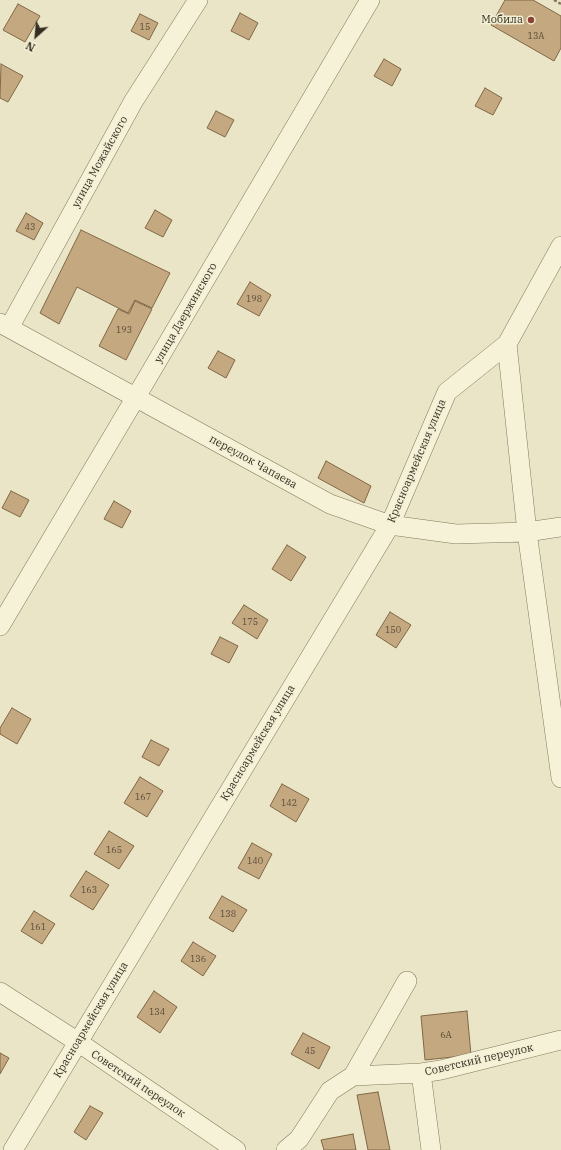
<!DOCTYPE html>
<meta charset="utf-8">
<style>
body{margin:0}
#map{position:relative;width:561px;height:1150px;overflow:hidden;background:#eae5c6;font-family:"IBM Plex Serif",serif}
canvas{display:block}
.north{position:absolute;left:16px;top:16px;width:40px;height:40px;-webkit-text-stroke:3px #f2efd5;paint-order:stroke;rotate:207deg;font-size:11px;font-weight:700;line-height:16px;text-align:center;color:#352e20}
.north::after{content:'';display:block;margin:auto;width:14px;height:18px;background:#352e20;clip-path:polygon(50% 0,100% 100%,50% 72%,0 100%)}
</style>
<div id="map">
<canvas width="561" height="1150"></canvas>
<div class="north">N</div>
</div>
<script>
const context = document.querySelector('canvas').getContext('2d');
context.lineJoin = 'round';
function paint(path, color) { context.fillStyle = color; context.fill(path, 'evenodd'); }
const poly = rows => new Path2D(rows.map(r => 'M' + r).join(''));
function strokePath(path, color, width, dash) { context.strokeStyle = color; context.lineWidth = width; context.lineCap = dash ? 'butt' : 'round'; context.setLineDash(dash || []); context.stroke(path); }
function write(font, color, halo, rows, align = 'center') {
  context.font = font + ' "IBM Plex Serif",serif'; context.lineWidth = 3; context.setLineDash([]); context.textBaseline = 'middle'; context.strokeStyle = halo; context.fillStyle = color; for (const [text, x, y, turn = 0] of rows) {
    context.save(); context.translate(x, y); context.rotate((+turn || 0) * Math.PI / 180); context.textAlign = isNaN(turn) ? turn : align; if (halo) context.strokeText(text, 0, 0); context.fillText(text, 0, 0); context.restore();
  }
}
const building = poly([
 [505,0,533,0,561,16,561,48,554,61,491,25,505,0],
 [18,4,40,16,25,42,3,30,18,4],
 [240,13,258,23,249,40,231,31,240,13],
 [140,14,158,23,149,40,131,31,140,14],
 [384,59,401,69,392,86,374,76,384,59],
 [1,64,23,76,8,102,0,98,1,64],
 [485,88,502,98,493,115,475,106,485,88],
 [216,111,234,120,225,137,207,128,216,111],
 [155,210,172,220,163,237,145,228,155,210],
 [26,213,43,223,34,240,16,231,26,213],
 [81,230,170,273,152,308,135,300,128,313,77,287,59,324,40,313,81,230],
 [250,282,271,295,259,316,237,304,250,282],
 [135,301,152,309,126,360,99,346,118,309,129,314,135,301],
 [218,351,235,360,226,378,208,368,218,351],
 [326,461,371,486,364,503,318,478,326,461],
 [11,491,29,500,20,517,2,508,11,491],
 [114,501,131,511,122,528,104,519,114,501],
 [287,545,306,557,291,581,272,569,287,545],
 [244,605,268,620,257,639,232,623,244,605],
 [390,612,411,625,396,648,376,635,390,612],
 [220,637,238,646,229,663,211,654,220,637],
 [12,708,31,719,17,744,0,734,0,728,12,708],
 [151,740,169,749,159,766,142,757,151,740],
 [140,777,163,791,147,817,124,803,140,777],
 [282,784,309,799,296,822,270,806,282,784],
 [109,831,134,846,119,869,94,854,109,831],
 [252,843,272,854,259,879,238,868,252,843],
 [86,871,109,885,93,910,70,896,86,871],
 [222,896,247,910,233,932,209,918,222,896],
 [34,911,55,924,42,944,21,931,34,911],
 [193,942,216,956,203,976,181,961,193,942],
 [154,991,177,1007,160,1033,137,1017,154,991],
 [467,1011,471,1055,425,1060,421,1016,467,1011],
 [303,1033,330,1047,319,1069,291,1054,303,1033],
 [0,1053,9,1058,0,1074,0,1053],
 [378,1092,390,1150,368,1150,357,1095,378,1092],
 [90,1106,103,1113,86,1140,74,1132,90,1106],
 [353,1134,356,1150,324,1150,321,1140,353,1134]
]);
paint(building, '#c4a880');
strokePath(building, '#806746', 1);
const minor = poly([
 [561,246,507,344,527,532,561,778],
 [0,323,330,504,390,525,456,534,527,532,561,527],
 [9,328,133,102,198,0],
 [0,626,136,397,370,0],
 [0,992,78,1042,236,1150],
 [421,1073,431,1150],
 [353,1076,407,981],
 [13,1150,390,525,447,392,507,344],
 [286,1150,299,1139,330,1091,353,1076,421,1073,441,1070,561,1040]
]);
strokePath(minor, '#83785e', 20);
strokePath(poly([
 [554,0,561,4]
]), '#83785e', 2.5, [3, 2]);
strokePath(minor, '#f5f2d8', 19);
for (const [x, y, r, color] of [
 [531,20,4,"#8c4334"]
]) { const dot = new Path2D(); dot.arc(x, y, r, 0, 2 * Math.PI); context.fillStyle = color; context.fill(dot); strokePath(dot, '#f2efd5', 1.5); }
write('9px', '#594c38', null, [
 ["15",145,27],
 ["13А",536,36],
 ["43",30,227],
 ["198",254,299],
 ["193",124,330],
 ["175",250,622],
 ["150",393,630],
 ["167",143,797],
 ["142",289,803],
 ["165",114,850],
 ["140",255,861],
 ["163",89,890],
 ["138",228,914],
 ["161",38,927],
 ["136",198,959],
 ["134",157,1012],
 ["6А",446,1035],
 ["45",310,1051]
]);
write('11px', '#352e20', '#f2efd5', [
 ["Мобила",523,20]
], 'right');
write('11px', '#352e20', '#f2efd5', [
 ["улица Можайского",100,162,-61],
 ["улица Дзержинского",186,313,-60],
 ["Красноармейская улица",417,461,-67],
 ["переулок Чапаева",253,462,29],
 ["Красноармейская улица",258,743,-59],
 ["Красноармейская улица",91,1020,-59],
 ["Советский переулок",479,1060,-13],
 ["Советский переулок",138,1084,34]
]);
</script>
